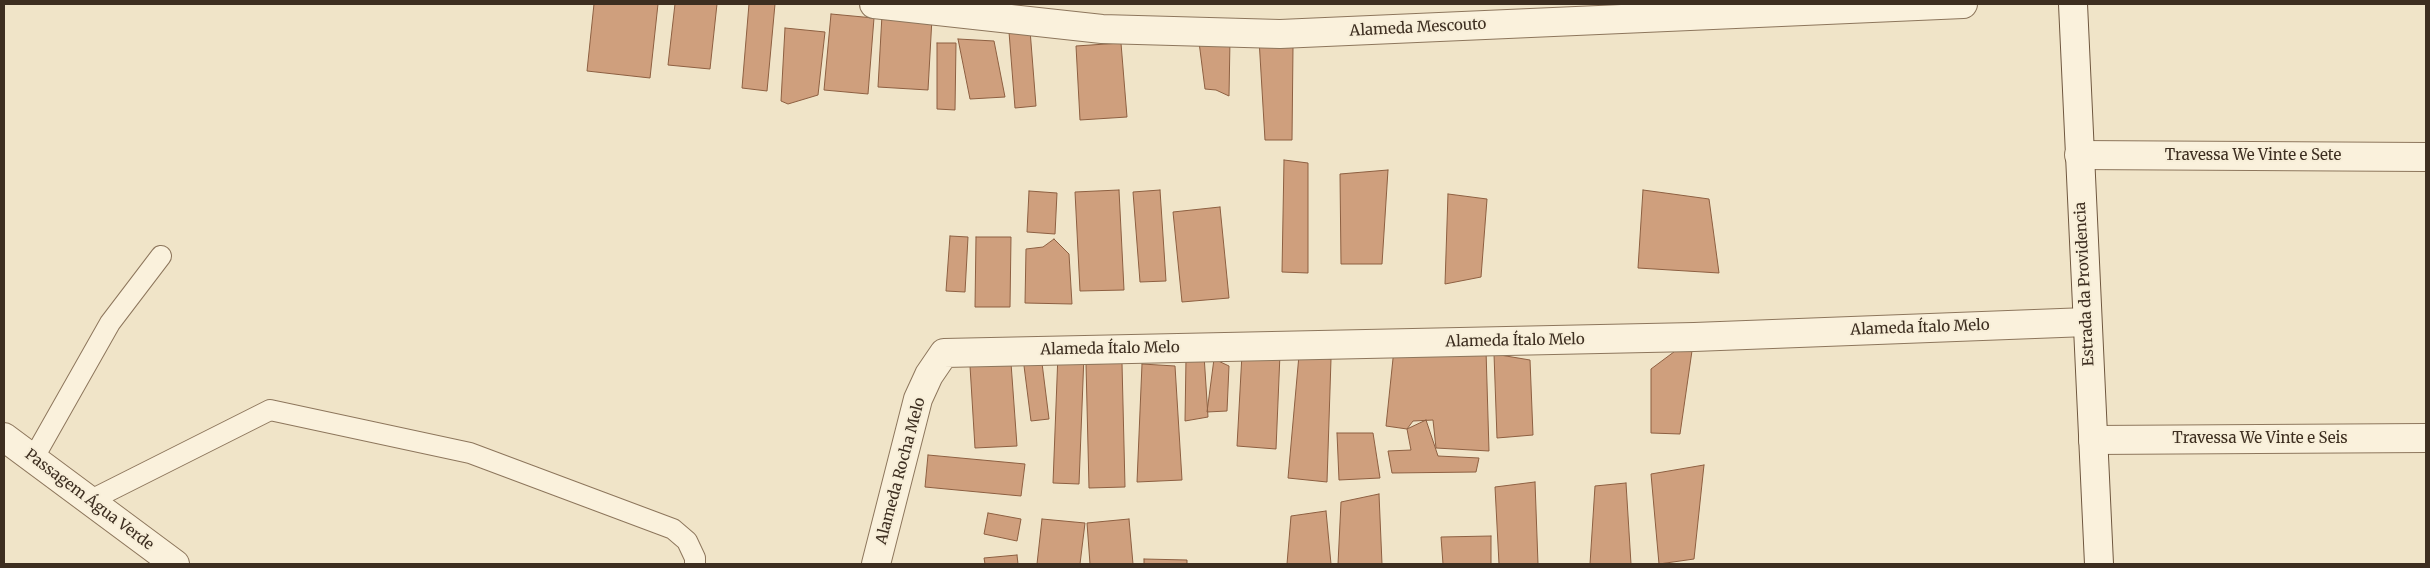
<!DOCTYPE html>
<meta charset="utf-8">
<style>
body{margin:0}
#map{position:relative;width:2430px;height:568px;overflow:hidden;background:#f0e4c8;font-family:Merriweather,serif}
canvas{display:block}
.frame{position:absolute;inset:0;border:5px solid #3d2e20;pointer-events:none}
</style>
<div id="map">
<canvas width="2430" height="568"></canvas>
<div class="frame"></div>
</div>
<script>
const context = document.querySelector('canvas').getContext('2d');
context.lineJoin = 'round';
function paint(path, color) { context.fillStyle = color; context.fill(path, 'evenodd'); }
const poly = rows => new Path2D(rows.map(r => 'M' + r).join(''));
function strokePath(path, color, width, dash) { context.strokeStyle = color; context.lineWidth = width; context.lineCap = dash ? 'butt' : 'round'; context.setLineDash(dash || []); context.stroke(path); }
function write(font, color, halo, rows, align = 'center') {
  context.font = font + ' Merriweather,serif'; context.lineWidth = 4; context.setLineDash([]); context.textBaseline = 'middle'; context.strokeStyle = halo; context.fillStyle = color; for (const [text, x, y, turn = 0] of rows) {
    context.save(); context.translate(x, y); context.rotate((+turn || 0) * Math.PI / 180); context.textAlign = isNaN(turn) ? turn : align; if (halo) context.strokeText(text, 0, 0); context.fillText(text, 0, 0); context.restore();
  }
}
const building = poly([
 [594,4,658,4,650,78,587,71,594,4],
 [675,4,717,4,710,69,668,65,675,4],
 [749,4,775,4,767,91,742,88,749,4],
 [831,14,874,18,868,94,824,90,831,14],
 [882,15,932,18,928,90,878,87,882,15],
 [785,28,825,32,818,95,788,104,781,101,785,28],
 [1030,30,1036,106,1015,108,1009,32,1030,30],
 [958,39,994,41,1005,97,970,99,958,39],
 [1259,39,1293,47,1292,140,1265,140,1259,39],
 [1230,40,1229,96,1216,90,1205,89,1199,42,1230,40],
 [937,43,956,43,955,110,937,109,937,43],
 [1121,43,1127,117,1080,120,1076,46,1121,43],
 [1284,160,1308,163,1308,273,1282,272,1284,160],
 [1388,170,1382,264,1341,264,1340,174,1388,170],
 [1119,190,1124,290,1080,291,1075,192,1119,190],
 [1160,190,1166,281,1140,282,1133,192,1160,190],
 [1643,190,1709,199,1719,273,1638,268,1643,190],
 [1029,191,1057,193,1055,234,1027,232,1029,191],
 [1448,194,1487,199,1481,277,1445,284,1448,194],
 [1220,207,1229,298,1182,302,1173,212,1220,207],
 [950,236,968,237,965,292,946,291,950,236],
 [976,237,1011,237,1010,307,975,307,976,237],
 [1054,239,1069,254,1072,304,1025,303,1026,249,1043,247,1054,239],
 [1694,337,1680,434,1651,433,1651,369,1694,337],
 [1394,349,1486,350,1489,451,1436,448,1433,420,1413,421,1407,429,1386,426,1394,349],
 [1058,354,1084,355,1079,484,1053,483,1058,354],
 [1242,354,1280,354,1276,449,1237,446,1242,354],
 [1494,354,1530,360,1533,435,1497,438,1494,354],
 [1041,355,1049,419,1031,421,1023,358,1041,355],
 [1204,355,1208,417,1185,421,1186,358,1204,355],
 [1299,355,1331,359,1327,482,1288,478,1299,355],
 [1214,359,1229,366,1227,411,1207,412,1214,359],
 [1011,363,1017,446,975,448,970,366,1011,363],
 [1122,363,1125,487,1089,488,1086,364,1122,363],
 [1142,364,1175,366,1182,480,1137,482,1142,364],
 [1426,420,1438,456,1479,458,1476,472,1392,473,1388,451,1411,450,1407,429,1426,420],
 [1337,433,1373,433,1380,478,1339,480,1337,433],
 [928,455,1025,464,1021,496,925,487,928,455],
 [1704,465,1694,559,1659,564,1651,474,1704,465],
 [1535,482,1538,564,1499,564,1495,487,1535,482],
 [1626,483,1631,564,1590,564,1595,486,1626,483],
 [1379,494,1382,564,1338,564,1341,502,1379,494],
 [1326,511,1331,564,1287,564,1291,516,1326,511],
 [988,513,1021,519,1017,541,984,534,988,513],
 [1042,519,1085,523,1080,564,1037,564,1042,519],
 [1129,519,1133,564,1090,564,1087,523,1129,519],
 [1491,536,1491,564,1443,564,1441,537,1491,536],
 [1017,555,1018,564,985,564,984,558,1017,555],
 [1144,559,1187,560,1187,564,1144,564,1144,559]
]);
paint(building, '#cf9f7d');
strokePath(building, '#8d5f41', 1);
const service = poly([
 [33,459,110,323,161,256],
 [91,500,270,410,470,453,673,529,687,541,695,558,695,564]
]);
const minor = poly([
 [874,4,1102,29,1280,34,1963,4],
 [2079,155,2426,157],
 [4,437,175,564],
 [2093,440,2426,438],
 [876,564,918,399,929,375,944,353,1694,337,2087,322]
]);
const secondary = poly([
 [2073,4,2099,564]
]);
strokePath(service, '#8d765c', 22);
strokePath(minor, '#8d765c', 30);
strokePath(secondary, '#6f573f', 30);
strokePath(service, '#faf1dc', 20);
strokePath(minor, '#faf1dc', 28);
strokePath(secondary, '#faf1dc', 28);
write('15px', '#3d2e20', '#f7eed8', [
 ["Alameda Mescouto",1418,28,-3],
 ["Travessa We Vinte e Sete",2253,156],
 ["Estrada da Providencia",2085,284,-93],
 ["Alameda Ítalo Melo",1920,328,-2],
 ["Alameda Ítalo Melo",1515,341,-1],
 ["Alameda Ítalo Melo",1110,349,-1],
 ["Travessa We Vinte e Seis",2260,439],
 ["Alameda Rocha Melo",901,471,-75],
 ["Passagem Água Verde",89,500,37]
]);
</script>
